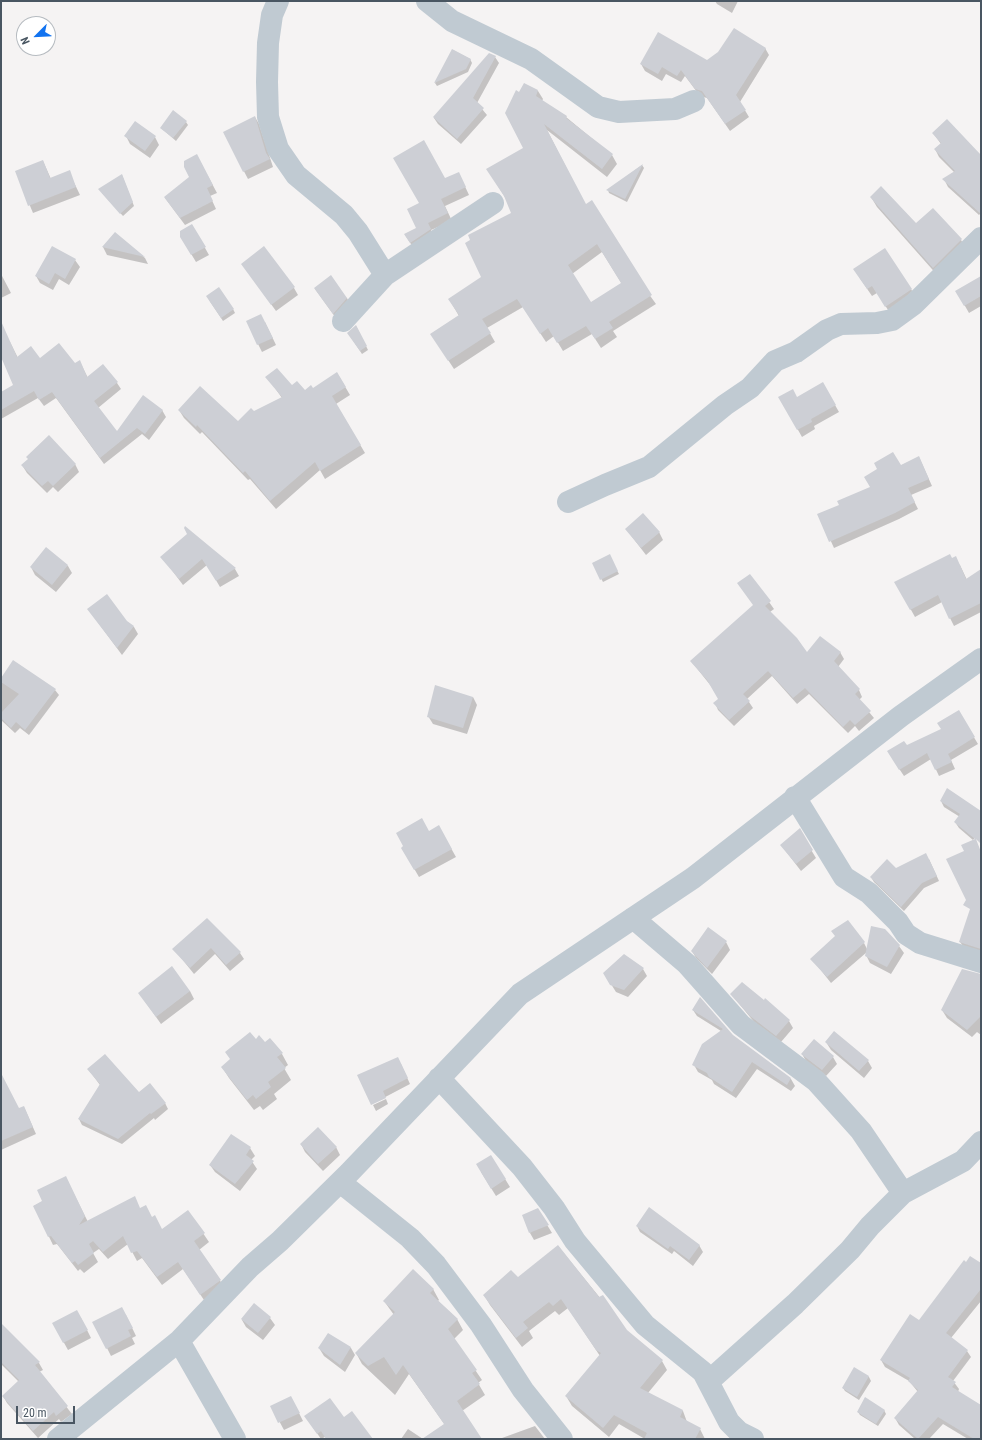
<!DOCTYPE html>
<style>
body{margin:0}
#map{position:relative;width:982px;height:1440px;overflow:hidden;background:#f5f3f3;font-family:"Roboto Condensed",sans-serif}
canvas{display:block}
.frame{position:absolute;inset:0;border:2px solid #495662;pointer-events:none}
.north{position:absolute;left:16px;top:16px;width:40px;height:40px;box-sizing:border-box;background:#fff;border:1px solid #b6bbc0;border-radius:50%;rotate:246deg;font-size:11px;font-weight:700;line-height:16px;text-align:center;color:#495662}
.north::after{content:'';display:block;margin:auto;width:14px;height:18px;background:#1273f0;clip-path:polygon(50% 0,100% 100%,50% 72%,0 100%)}
.scale{position:absolute;left:16px;top:1406px;width:59px;height:18px;box-sizing:border-box;border:2px solid #495662;border-top:0;padding-left:5px;font-size:12px;line-height:14px;white-space:nowrap;color:#495662;-webkit-text-stroke:3px #fff;paint-order:stroke}
</style>
<div id="map">
<canvas width="982" height="1440"></canvas>
<div class="frame"></div>
<div class="north">N</div>
<div class="scale">20 m</div>
</div>
<script>
const context = document.querySelector('canvas').getContext('2d');
context.lineJoin = 'round';
function paint(path, color) { context.fillStyle = color; context.fill(path, 'evenodd'); }
const poly = rows => new Path2D(rows.map(r => 'M' + r).join(''));
function strokePath(path, color, width, dash) { context.strokeStyle = color; context.lineWidth = width; context.lineCap = dash ? 'butt' : 'round'; context.setLineDash(dash || []); context.stroke(path); }
paint(poly([
 [715,1,738,1,732,13,717,4],
 [765,48,769,55,740,102,749,117,730,131,707,98,700,96,685,76,681,82,666,74,662,81,645,71,641,64,707,62],
 [453,50,470,59,472,63,468,72,437,86,435,83],
 [495,57,499,63,477,103,487,115,461,144,438,124,434,118],
 [538,91,543,99,542,101,566,117,612,155,617,164,607,177,547,130,586,206,656,304,613,331,617,337,601,348,592,334,563,351,554,336,546,342,523,307,487,328,495,342,454,369,437,343,459,316,449,299,483,277,512,213,506,199,493,178,525,149,520,93],
 [602,252,622,284,590,304,572,274],
 [255,117,259,124,273,167,248,179,224,133],
 [186,122,188,125,176,141,161,128],
 [933,133,981,156,981,213,979,215,948,187,944,179,954,172,939,157,935,149,941,144],
 [126,136,155,137,159,145,150,158,130,144],
 [43,161,51,179,69,172,80,195,33,213,16,172],
 [201,163,217,193,210,196,216,209,185,225,165,198,191,178],
 [642,165,644,168,627,202,609,193,608,190],
 [122,175,134,206,123,216,102,193],
 [445,179,462,180,469,195,445,206,452,221,431,230,434,237,415,250,405,235,418,228,421,204],
 [871,197,916,224,961,240,967,250,939,277,877,207],
 [192,225,209,255,196,262,181,237],
 [115,233,145,258,148,264,107,255,103,247],
 [75,260,80,267,69,285,59,279,53,290,40,283,36,276],
 [242,264,294,288,298,295,276,311],
 [1,274,11,293,1,298],
 [859,277,911,289,915,296,890,313,877,293,872,296],
 [981,277,981,306,969,313,957,292],
 [315,289,347,298,351,306,338,321],
 [209,300,233,309,235,313,223,321],
 [265,322,276,345,262,352,258,344],
 [356,326,368,350,362,354,350,336],
 [10,342,18,358,74,364,80,362,88,378,117,383,121,389,98,408,117,433,162,410,166,417,149,440,142,434,104,464,56,398,44,406,38,398,1,419,1,393,15,385,1,355,1,346],
 [337,373,350,395,336,404,365,453,325,479,320,470,276,509,250,479,248,480,202,432,200,434,184,418,179,410,238,422,282,398,267,377,305,391,313,389],
 [823,384,839,412,814,426,815,429,802,437,780,398,797,398],
 [919,457,932,486,911,495,918,509,899,519,834,548,819,515,840,506,871,488,900,466],
 [75,464,79,472,58,492,53,487,47,493,27,473,22,465],
 [185,528,235,569,239,576,220,587,207,565,183,585,162,557,188,534],
 [626,529,659,532,663,540,646,555],
 [47,549,68,566,72,573,56,592,35,575,31,567],
 [609,556,619,574,603,582,593,563],
 [952,559,960,565,967,580,981,570,981,612,954,626,942,602,915,617,896,583],
 [750,575,774,609,770,612,807,654,840,652,844,659,838,667,859,690,862,697,859,700,874,718,859,731,855,726,848,733,809,694,797,704,772,676,747,699,753,708,734,726,718,710,715,703,719,699,711,686,691,661,754,605],
 [88,609,126,621,134,627,138,634,122,655],
 [1,679,55,690,59,695,29,735,20,728,15,733,1,720],
 [473,697,477,705,467,734,433,724,428,716],
 [958,711,978,744,951,760,955,769,939,776,931,759,904,776,892,758,907,747,942,730],
 [941,801,981,813,981,830,973,840,959,828,955,822,960,817,944,807],
 [439,827,456,857,419,877,402,848],
 [799,830,816,858,801,871,781,845],
 [981,855,981,952,963,946,960,942,971,909],
 [929,859,939,881,924,888,904,911,874,882,871,877],
 [207,919,240,953,244,959,230,971,215,954,194,974,174,949],
 [726,942,730,950,712,974,696,958,692,951],
 [864,943,867,949,899,946,904,953,891,974,870,963,866,955,867,952,831,983,812,959],
 [643,969,647,976,628,997,616,992,604,973],
 [981,975,981,1035,977,1032,972,1037,947,1018,942,1010],
 [190,991,194,999,161,1024,139,993],
 [731,994,789,1021,793,1028,781,1042,755,1023],
 [700,999,733,1036,791,1079,795,1086,791,1091,757,1069,736,1098,714,1084,712,1080,698,1072,694,1065,721,1031,697,1016,693,1010],
 [255,1040,282,1054,288,1065,284,1068,291,1080,274,1094,277,1099,263,1110,260,1106,254,1110,229,1078,222,1067],
 [826,1042,868,1061,872,1068,864,1078,831,1050],
 [802,1054,833,1057,837,1064,826,1076,806,1061],
 [401,1064,410,1084,372,1104],
 [88,1069,138,1093,165,1103,168,1109,155,1120,154,1118,122,1144,82,1125,79,1119,100,1085],
 [1,1082,19,1110,24,1107,36,1134,1,1150],
 [386,1099,388,1104,376,1111,373,1105],
 [231,1136,250,1148,255,1156,251,1160,257,1169,240,1191,215,1172,210,1165],
 [301,1144,336,1147,340,1155,323,1171,305,1152],
 [491,1156,510,1187,496,1196,481,1172],
 [70,1186,88,1222,140,1209,152,1218,162,1230,188,1211,209,1242,199,1250,225,1288,206,1303,183,1269,162,1285,142,1258,137,1261,128,1244,108,1259,99,1249,93,1253,98,1262,84,1273,80,1269,78,1271,57,1244,53,1245,34,1206],
 [538,1210,552,1233,534,1240,530,1233],
 [637,1226,699,1245,703,1252,693,1266,674,1251,672,1254,640,1232],
 [558,1246,627,1331,662,1361,667,1370,648,1393,683,1411,687,1422,700,1429,705,1439,645,1439,619,1424,609,1437,572,1406,566,1396,600,1356,568,1308,559,1315,555,1311,529,1331,533,1338,522,1347,490,1305,484,1295,518,1279],
 [981,1264,981,1301,951,1338,967,1351,971,1357,953,1381,959,1389,958,1392,981,1406,981,1431,976,1439,968,1439,943,1424,929,1439,915,1439,899,1425,895,1418,918,1392,909,1381,885,1367,881,1360,919,1322],
 [433,1289,439,1300,438,1301,457,1319,463,1330,454,1339,482,1380,478,1383,485,1395,462,1411,481,1439,440,1439,445,1425,409,1374,395,1395,362,1364,356,1353,394,1315,384,1301],
 [254,1305,270,1318,275,1325,263,1340,246,1327,242,1320],
 [126,1315,136,1336,132,1338,135,1344,111,1356,107,1348],
 [81,1318,91,1338,68,1350,53,1323],
 [8,1332,39,1363,43,1370,39,1372,72,1414,61,1422,59,1419,38,1438,7,1403,3,1396,19,1382,1,1364,1,1339],
 [328,1334,351,1348,355,1355,345,1372,324,1356,319,1348],
 [855,1369,869,1377,871,1381,859,1400,845,1391,843,1388],
 [295,1405,303,1421,284,1430,271,1406],
 [884,1410,886,1414,878,1426,860,1415,858,1412],
 [343,1418,372,1439,327,1439,325,1437,321,1439,310,1423],
 [535,1426,545,1439,502,1439,502,1438],
 [408,1429,423,1439,401,1439]
]), '#0003');
paint(poly([
 [734,28,766,48,736,95,746,110,725,124,702,91,695,89,681,70,677,76,662,67,658,74,640,64,658,32,707,60,718,52],
 [452,49,471,59,466,69,434,83],
 [489,53,496,56,473,98,484,108,457,139,433,117],
 [524,83,538,90,536,96,567,116,566,118,613,154,602,169,544,124,586,204,592,200,652,295,609,322,613,328,595,339,586,326,557,343,548,328,540,334,517,299,482,319,491,333,448,361,430,334,459,315,448,299,481,277,465,243,470,240,468,235,511,213,504,196,486,169,523,148,505,113,516,90,519,92],
 [597,244,621,283,591,302,568,265],
 [173,110,187,121,173,138,160,128],
 [255,116,266,153,270,159,243,172,223,132],
 [947,119,981,155,981,214,942,179,955,171,934,149,941,143,932,133],
 [135,121,156,136,145,151,124,136],
 [424,140,445,178,459,172,466,187,441,199,448,213,428,223,431,229,410,243,404,234,418,227,416,228,407,209,419,203,393,158],
 [197,154,213,185,207,188,213,201,180,218,164,197,189,177,184,167,184,161],
 [43,160,50,178,70,170,76,187,28,206,15,171],
 [643,164,625,199,606,190],
 [122,174,133,202,120,214,98,189],
 [881,186,916,223,933,208,962,239,933,268,870,197],
 [192,224,206,247,191,255,180,237,180,231],
 [115,232,145,257,102,247],
 [52,246,76,259,65,279,55,273,49,284,35,276],
 [264,246,295,287,271,305,241,264],
 [885,248,912,289,885,307,872,286,867,289,853,269],
 [331,275,347,298,333,314,314,288],
 [981,276,981,296,964,306,955,291],
 [219,287,234,309,221,318,206,296],
 [261,314,273,338,257,345,246,321],
 [1,321,17,357,31,346,40,358,59,343,75,363,80,360,87,377,103,364,118,382,94,401,117,431,143,395,163,410,145,434,137,428,100,458,52,392,39,400,34,391,1,410,1,392,13,385,1,357],
 [356,325,367,346,360,351,347,333],
 [277,368,292,385,297,381,305,390,311,385,313,388,337,372,346,387,332,396,361,445,320,471,315,462,270,501,245,471,243,473,197,425,196,427,178,410,200,386,238,421,251,408,254,411,282,397,265,377],
 [823,382,836,405,811,419,812,422,797,430,778,397,793,389,797,397],
 [49,435,76,464,53,486,48,481,42,486,21,465,28,459,26,457],
 [893,452,901,465,919,456,929,479,908,488,915,502,895,513,829,542,817,514,839,505,837,501,870,487,864,477,877,469,874,463],
 [643,513,660,532,641,548,625,529],
 [185,526,214,550,236,568,216,581,202,559,179,579,160,557,187,534,184,528],
 [46,547,68,565,52,585,30,567],
 [610,554,618,571,600,580,592,563],
 [950,554,952,558,956,556,966,579,981,569,981,603,949,619,938,595,910,610,894,582],
 [750,574,771,601,765,606,797,638,807,652,820,636,841,652,834,661,860,689,855,694,871,711,855,725,850,720,843,727,805,688,793,698,768,671,743,694,750,701,729,720,713,703,718,699,707,680,690,661,753,605,737,583],
 [107,594,127,621,134,626,117,648,87,609],
 [13,660,56,689,25,730,16,722,11,728,1,718,1,713,19,694,1,682,1,678],
 [435,685,473,697,463,728,427,717],
 [959,710,975,737,948,754,952,762,935,770,927,753,899,770,887,751,904,741,907,745,941,729,937,723],
 [947,788,981,811,981,844,976,839,981,852,981,949,959,942,970,909,963,905,966,900,946,859,964,851,961,845,975,839,954,822,960,814,940,801],
 [422,818,429,831,439,825,452,849,414,870,401,848,403,846,396,833],
 [800,828,813,850,796,864,780,845],
 [926,853,937,876,922,883,901,907,870,877,887,859,896,868],
 [207,918,241,952,226,965,211,948,190,968,172,949],
 [848,920,865,942,827,977,810,959,835,936,831,931],
 [871,926,885,929,900,945,887,967,865,956],
 [708,927,727,941,707,968,691,951],
 [624,954,644,968,624,990,610,985,603,973],
 [172,966,190,991,156,1017,138,993],
 [962,969,981,974,981,1016,967,1030,941,1010],
 [742,982,764,1000,765,998,790,1020,776,1036,750,1016,730,994],
 [700,997,733,1035,791,1078,787,1085,752,1062,732,1092,709,1077,707,1073,692,1065,702,1044,723,1029,692,1010],
 [834,1031,869,1060,859,1071,825,1042],
 [250,1032,256,1039,259,1035,265,1042,270,1038,283,1053,277,1057,286,1068,268,1082,271,1087,256,1099,253,1095,247,1100,221,1067,230,1059,225,1052],
 [814,1039,834,1056,822,1070,801,1054],
 [105,1054,139,1092,150,1083,166,1103,151,1114,150,1113,118,1139,78,1119,100,1084,87,1069],
 [398,1057,408,1078,383,1091,386,1098,371,1105,357,1075],
 [1,1073,19,1108,24,1106,33,1127,1,1141],
 [318,1127,337,1147,318,1164,300,1144],
 [231,1134,251,1147,246,1155,254,1161,235,1184,209,1165],
 [491,1155,506,1179,491,1189,476,1164],
 [66,1176,85,1216,79,1225,135,1196,140,1208,146,1205,152,1217,155,1215,162,1229,188,1210,205,1233,194,1241,221,1280,200,1295,178,1262,157,1277,137,1251,131,1253,123,1236,103,1252,93,1241,89,1244,94,1253,78,1265,75,1261,72,1263,51,1236,48,1237,33,1206,42,1201,37,1190],
 [649,1207,700,1245,689,1260,670,1246,668,1249,636,1226],
 [538,1208,549,1225,529,1233,522,1215],
 [558,1245,599,1297,603,1295,627,1330,663,1360,640,1388,683,1410,680,1417,701,1428,695,1439,644,1439,647,1433,614,1415,603,1428,565,1396,601,1353,596,1350,561,1299,553,1306,549,1302,523,1322,528,1328,516,1338,483,1295,511,1270,518,1277],
 [970,1256,981,1263,981,1289,946,1333,968,1350,948,1377,956,1382,952,1387,981,1405,981,1439,974,1439,938,1417,918,1439,894,1418,918,1390,908,1381,910,1378,880,1360,910,1314,919,1320,964,1260,966,1262],
 [413,1269,434,1289,430,1293,458,1319,448,1329,477,1370,472,1373,480,1384,457,1401,482,1439,422,1439,444,1424,403,1365,396,1375,384,1357,368,1366,355,1353,395,1312,383,1301],
 [254,1303,271,1317,258,1333,241,1319],
 [122,1307,133,1328,128,1330,131,1336,106,1349,92,1322],
 [77,1310,88,1330,63,1343,52,1323],
 [1,1323,40,1362,35,1365,68,1406,56,1416,54,1412,33,1431,2,1396,19,1380,1,1362],
 [328,1333,351,1347,340,1365,318,1348],
 [854,1367,869,1376,857,1397,842,1388],
 [291,1396,300,1413,278,1423,270,1406],
 [865,1397,885,1410,876,1424,857,1412],
 [330,1398,344,1417,352,1411,373,1439,326,1439,321,1431,317,1434,304,1416]
]), '#cdcfd5');
strokePath(poly([
 [278,1,272,15,268,43,267,82,268,117,278,149,296,175,344,215,358,232,385,275],
 [427,1,452,21,531,59,598,107,619,112,675,109,694,101],
 [343,321,385,275,493,203],
 [568,502,605,485,649,467,725,405,750,388,775,361,796,352,827,330,841,324,877,323,892,320,914,304,981,238],
 [795,797,844,877,869,893,898,922,906,934,920,943,981,962],
 [633,918,687,964,741,1025,816,1081,861,1131,903,1193],
 [439,1078,522,1167,554,1208,575,1241,645,1325,703,1372,729,1422,739,1432,753,1439],
 [340,1182,410,1238,436,1265,481,1325,523,1390,562,1439],
 [179,1341,235,1439],
 [709,1381,795,1304,850,1250,870,1226,903,1193,963,1161,981,1142],
 [58,1439,179,1341,250,1267,280,1241,349,1173,520,994,693,878,901,716,981,659]
]), '#c0cad2', 22);
</script>
